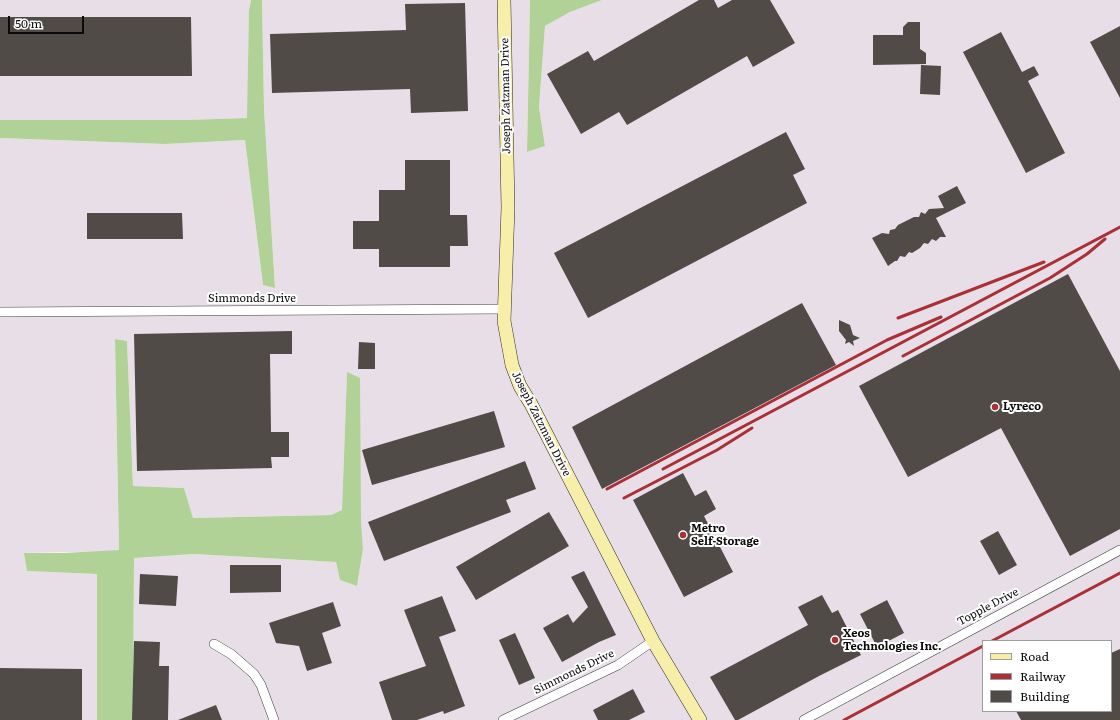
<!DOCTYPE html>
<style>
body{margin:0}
#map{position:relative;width:1120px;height:720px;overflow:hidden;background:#fdf9e8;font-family:Literata,serif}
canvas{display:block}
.legend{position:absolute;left:982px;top:640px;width:130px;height:72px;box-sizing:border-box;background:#fff;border:1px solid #9d9d9d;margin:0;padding:5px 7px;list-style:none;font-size:12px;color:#0a0a0a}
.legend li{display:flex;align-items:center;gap:8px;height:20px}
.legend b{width:20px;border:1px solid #9d9d9d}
.scale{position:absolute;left:8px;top:16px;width:76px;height:18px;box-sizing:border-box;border:2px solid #0a0a0a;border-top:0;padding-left:5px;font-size:12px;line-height:14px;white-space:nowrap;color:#0a0a0a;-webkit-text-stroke:3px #fff;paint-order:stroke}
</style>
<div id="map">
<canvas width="1120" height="720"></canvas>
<ul class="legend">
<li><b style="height:5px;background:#f7efa9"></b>Road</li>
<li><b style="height:5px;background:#ab3035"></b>Railway</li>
<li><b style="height:11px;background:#514b47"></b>Building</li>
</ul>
<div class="scale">50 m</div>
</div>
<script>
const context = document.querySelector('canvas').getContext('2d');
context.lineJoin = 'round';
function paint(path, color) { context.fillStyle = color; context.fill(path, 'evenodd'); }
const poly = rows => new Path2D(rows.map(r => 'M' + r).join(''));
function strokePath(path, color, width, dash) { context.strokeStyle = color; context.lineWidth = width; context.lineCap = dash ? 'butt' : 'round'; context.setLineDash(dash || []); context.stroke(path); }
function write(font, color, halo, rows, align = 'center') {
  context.font = font + ' Literata,serif'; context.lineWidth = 4; context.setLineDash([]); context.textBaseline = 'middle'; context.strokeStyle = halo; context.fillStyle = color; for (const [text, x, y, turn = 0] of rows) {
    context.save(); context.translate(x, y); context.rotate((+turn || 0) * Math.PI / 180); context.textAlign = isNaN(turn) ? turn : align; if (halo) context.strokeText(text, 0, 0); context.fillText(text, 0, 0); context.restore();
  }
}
paint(poly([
 [0,0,251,0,249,10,248,118,185,120,0,120],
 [262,0,530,0,527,152,545,146,539,107,545,26,570,12,602,0,1120,0,1120,720,133,720,134,558,194,554,336,562,340,580,357,586,363,549,347,372,342,510,331,515,193,518,184,488,133,486,127,341,115,339,119,551,25,553,27,571,97,574,97,720,0,720,0,138,165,144,245,140,263,285,275,288,264,109],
 [983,641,1111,641,1111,711,983,711]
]), '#e7dee8');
paint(poly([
 [251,0,262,0,264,109,275,288,263,285,245,140,165,144,0,138,0,120,185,120,247,118,249,10],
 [530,0,602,0,570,12,545,26,539,107,545,146,527,152],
 [115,339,127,341,133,486,184,488,193,518,331,515,342,510,347,372,360,378,361,522,363,549,357,586,340,580,336,562,194,554,134,558,133,720,97,720,97,574,27,571,24,553,64,553,119,550]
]), '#b1d297');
paint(poly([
 [699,0,714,0,718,8,732,0,770,0,795,43,753,67,747,56,627,125,619,112,581,134,547,74,588,51,594,61],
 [465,3,468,111,411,113,410,89,272,93,270,34,406,30,405,4],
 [0,17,191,17,192,76,0,76],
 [908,22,920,22,920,49,926,53,926,64,873,65,873,35,903,35,903,27],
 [1120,26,1120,98,1090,42],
 [1001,32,1022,72,1034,66,1039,75,1028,81,1065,153,1026,173,963,52],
 [921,65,941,66,940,95,920,94],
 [786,132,805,169,793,175,807,203,588,318,554,253],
 [405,160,450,160,450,215,467,215,468,246,450,246,450,267,379,267,379,249,353,249,353,221,379,221,379,190,405,190],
 [957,186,966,203,936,218,946,237,940,237,936,241,932,239,928,244,924,243,920,248,912,253,909,252,905,257,900,256,897,261,895,261,888,266,872,238,882,233,889,234,890,230,895,229,898,225,914,217,919,217,921,212,925,214,929,209,944,208,938,196],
 [87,213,182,213,183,239,87,239],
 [1068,274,1120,371,1120,529,1070,556,1001,428,908,477,859,386],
 [802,303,836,365,602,489,572,427],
 [839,320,850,325,853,335,860,338,853,341,854,346,849,342,845,344,846,340,839,331],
 [292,331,292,354,270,354,271,432,289,432,289,457,271,457,272,468,137,471,134,334],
 [359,342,375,343,375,369,358,369],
 [494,411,505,447,372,485,362,450],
 [525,461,536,489,506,500,511,512,384,561,368,522],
 [683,473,695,496,706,490,716,509,704,516,733,572,684,597,633,500],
 [549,512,569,546,476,600,456,567],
 [998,531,1017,565,999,575,980,541],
 [230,565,281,565,281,592,230,593],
 [584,571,616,635,599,642,562,662,543,628,568,614,573,623,588,607,571,577],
 [140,574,178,576,176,606,139,604],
 [822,595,832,613,838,610,861,655,819,676,738,720,735,720,710,677,808,625,798,607],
 [442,596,456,631,439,637,465,706,444,714,443,711,417,720,392,720,379,682,426,666,404,610],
 [887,600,904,633,877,647,860,614],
 [333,602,341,626,322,633,332,663,307,671,299,646,276,643,269,623],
 [515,633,535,678,519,685,499,640],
 [134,641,160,642,159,666,169,666,168,720,132,720],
 [1120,649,1120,720,1021,720,1016,711,1111,711,1111,653],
 [0,668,82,669,82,720,0,720],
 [633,689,645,712,629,720,598,720,593,710],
 [216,705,222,720,178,720]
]), '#514b47');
const street = poly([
 [0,312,505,309],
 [214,644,231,654,254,674,261,685,274,720],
 [503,720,618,665,653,641],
 [804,720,1120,550]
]);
const secondary = poly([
 [504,0,508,208,504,321,512,365,520,386,531,404,653,641,700,720]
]);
strokePath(street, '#3d3d3d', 10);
strokePath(secondary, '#2c2c2c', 14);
strokePath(street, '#fff', 9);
strokePath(secondary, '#f7efa9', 13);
strokePath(poly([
 [898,318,1044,262],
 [903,356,1050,278,1087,254,1105,239],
 [663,469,1120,227],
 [607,489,887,340,941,317],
 [624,498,717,450,752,428],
 [992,641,1120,573],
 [844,720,983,646]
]), '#ab3035', 3);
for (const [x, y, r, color] of [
 [995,407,4,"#ab3035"],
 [683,535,4,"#ab3035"],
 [835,640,4,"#ab3035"]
]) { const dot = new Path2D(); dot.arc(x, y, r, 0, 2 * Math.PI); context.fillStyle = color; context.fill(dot); strokePath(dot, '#fff', 1.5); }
write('11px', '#0a0a0a', '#fff', [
 ["Joseph Zatzman Drive",506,96,-91],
 ["Simmonds Drive",252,299],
 ["Joseph Zatzman Drive",541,424,63],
 ["Topple Drive",988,607,-28],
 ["Simmonds Drive",574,672,-26]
]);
write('bold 11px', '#0a0a0a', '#fff', [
 ["Lyreco",1003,407],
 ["Metro",691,529],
 ["Self-Storage",691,542],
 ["Xeos",843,634],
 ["Technologies Inc.",843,647]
], 'left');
</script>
